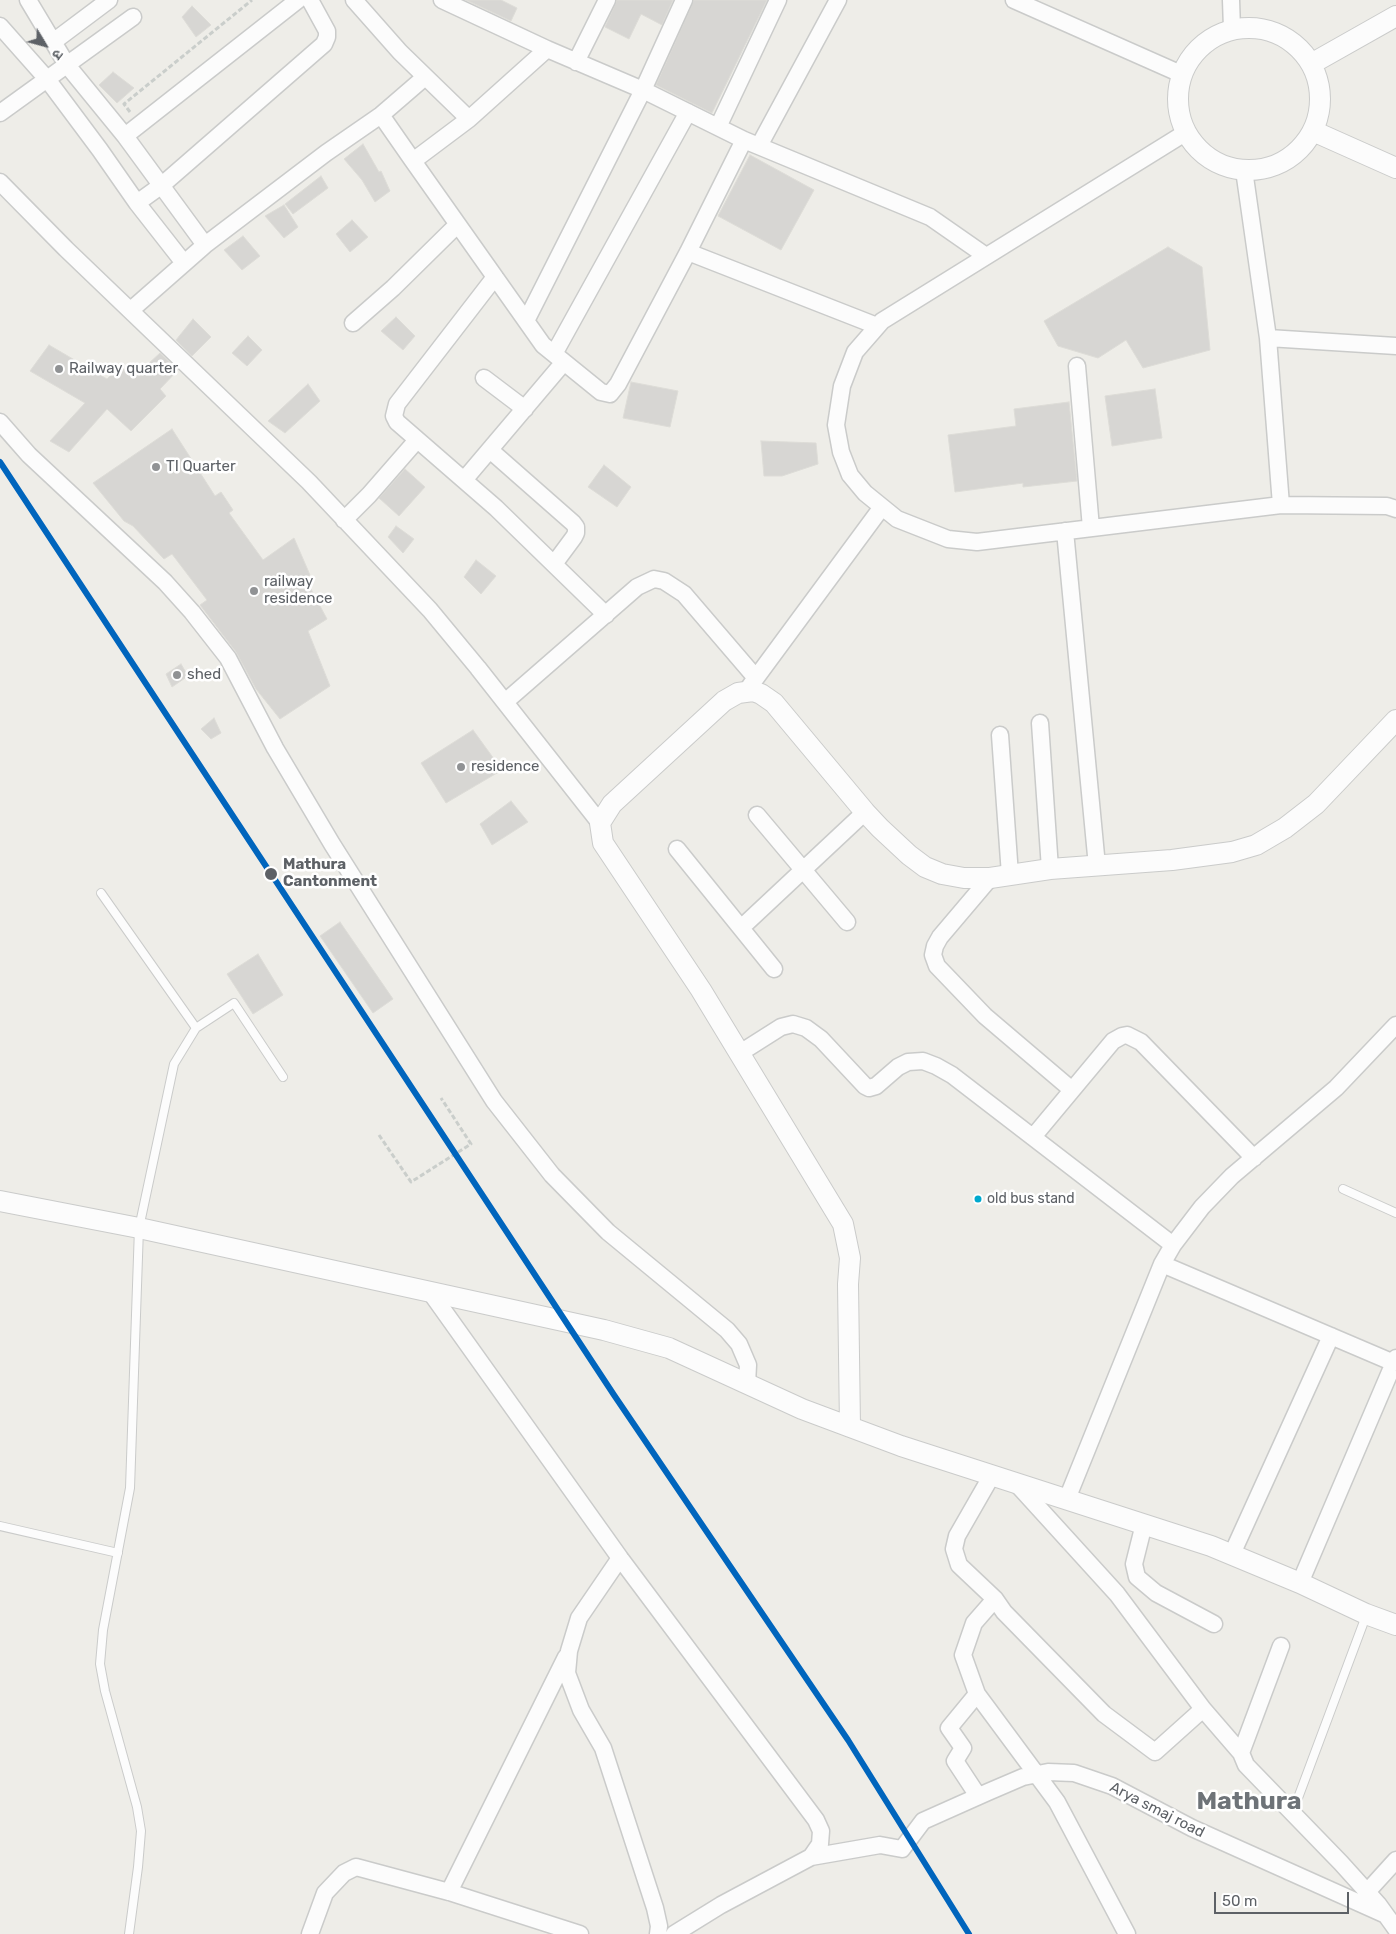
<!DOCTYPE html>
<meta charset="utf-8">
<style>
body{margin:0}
#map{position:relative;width:1396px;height:1934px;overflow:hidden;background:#eeede8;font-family:Rubik,"Noto Sans Devanagari",sans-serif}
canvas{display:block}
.north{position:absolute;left:20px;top:20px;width:50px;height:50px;-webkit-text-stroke:4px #fff;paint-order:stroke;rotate:127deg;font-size:14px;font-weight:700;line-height:20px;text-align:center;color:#5d6166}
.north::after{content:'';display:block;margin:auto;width:18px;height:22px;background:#5d6166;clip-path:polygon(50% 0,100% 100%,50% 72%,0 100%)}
.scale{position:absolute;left:1214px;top:1892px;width:135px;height:22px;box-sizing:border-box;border:2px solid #5d6166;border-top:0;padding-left:6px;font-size:15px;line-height:18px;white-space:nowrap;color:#5d6166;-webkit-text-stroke:4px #fff;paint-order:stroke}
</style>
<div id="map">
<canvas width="1396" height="1934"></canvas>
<div class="north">उ</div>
<div class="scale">50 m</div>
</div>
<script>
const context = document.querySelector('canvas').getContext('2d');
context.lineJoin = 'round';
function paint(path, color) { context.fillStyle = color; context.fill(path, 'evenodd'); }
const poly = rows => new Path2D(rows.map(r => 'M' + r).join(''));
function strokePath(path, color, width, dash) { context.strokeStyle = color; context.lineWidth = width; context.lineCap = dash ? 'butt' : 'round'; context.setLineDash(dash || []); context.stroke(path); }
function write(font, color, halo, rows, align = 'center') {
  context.font = font + ' Rubik,sans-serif'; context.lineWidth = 5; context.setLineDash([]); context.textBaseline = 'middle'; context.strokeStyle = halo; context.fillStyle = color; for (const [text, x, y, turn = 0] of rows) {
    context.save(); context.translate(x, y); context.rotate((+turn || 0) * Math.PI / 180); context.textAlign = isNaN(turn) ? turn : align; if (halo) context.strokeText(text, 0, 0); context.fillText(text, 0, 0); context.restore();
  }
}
const building = poly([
 [466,0,501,0,517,8,511,21,466,0],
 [617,0,673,0,662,25,641,14,629,39,605,27,617,0],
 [694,0,767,0,712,113,656,85,694,0],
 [192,6,211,25,196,37,182,17,192,6],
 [113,72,134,88,117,103,99,85,113,72],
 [363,144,379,172,381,171,390,191,375,202,362,180,344,159,363,144],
 [750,155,814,190,781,250,718,216,750,155],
 [321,176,328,188,293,214,285,204,321,176],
 [284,205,298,227,284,238,265,216,284,205],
 [352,220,368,237,350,252,336,234,352,220],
 [243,236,260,256,242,270,224,250,243,236],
 [1168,247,1202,267,1210,350,1143,368,1126,340,1098,358,1058,346,1044,321,1168,247],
 [396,317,415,336,403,350,381,331,396,317],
 [193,319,211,337,192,356,176,340,193,319],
 [248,336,262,350,247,366,232,353,248,336],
 [49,345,107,379,120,366,135,376,160,353,178,370,160,389,166,396,131,431,107,409,69,452,50,441,85,403,30,371,49,345],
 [631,382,678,391,670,427,623,418,631,382],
 [308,384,320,401,285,433,268,421,308,384],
 [1155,389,1162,438,1112,446,1105,396,1155,389],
 [1069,402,1077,481,1023,487,1023,483,955,492,948,435,1016,426,1014,409,1069,402],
 [172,429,215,496,221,492,233,510,229,513,263,560,294,538,310,575,305,578,327,619,308,631,330,686,280,719,256,689,236,652,200,605,207,600,172,554,164,559,133,526,124,521,93,483,172,429],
 [761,441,816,443,818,464,782,476,764,476,761,441],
 [604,465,631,487,617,507,588,487,604,465],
 [405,469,425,487,399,516,379,498,405,469],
 [396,526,414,539,403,553,388,537,396,526],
 [476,560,496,576,481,594,464,577,476,560],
 [181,664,188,676,172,687,166,674,181,664],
 [214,718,221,733,211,739,201,729,214,718],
 [473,730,502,770,446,803,421,763,473,730],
 [511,801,528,822,492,845,480,824,511,801],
 [340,922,393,999,373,1013,320,936,340,922],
 [258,954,283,995,253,1014,227,974,258,954]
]);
paint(building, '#d7d6d3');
strokePath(building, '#dddcd7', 1);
const service = poly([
 [101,893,196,1028],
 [1343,1189,1396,1213],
 [0,1526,118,1553],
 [1292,1814,1366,1616],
 [129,1934,138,1867,141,1831,137,1807,105,1691,100,1664,103,1630,130,1488,139,1228,174,1064,196,1028,234,1003,283,1077]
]);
const minor = poly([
 [28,0,67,65,125,136,205,245],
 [354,0,400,52,469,119],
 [442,0,547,49,643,90,744,140,930,217,986,256],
 [1014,0,1181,74],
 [1231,0,1232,29],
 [0,26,47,79,100,150,137,203,184,263],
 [53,42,109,0],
 [547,49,469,119,413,161,543,345,601,392,610,394,618,384,688,252,744,140],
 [576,62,607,0],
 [0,113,133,17],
 [381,115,413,161],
 [718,127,778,0],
 [1185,133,882,321,855,352,842,386,836,425,841,452,850,475,865,493,897,519,948,539,977,542,1281,505,1387,506,1396,509],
 [125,136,298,0],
 [759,146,838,0],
 [1244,170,1268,338,1281,505],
 [0,182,66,249,309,482,430,610,478,668,600,823],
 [137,203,162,185,324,44,327,37,327,31,310,0],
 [688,252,877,326],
 [495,277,397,404,394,416,397,422,496,508,606,615],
 [131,310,205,245,326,153,381,115,425,77],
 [526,321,643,90,684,0],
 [353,323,393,288,457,225],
 [1268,338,1396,346],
 [554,354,688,112],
 [1077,366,1091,528],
 [484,378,525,409],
 [0,422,29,455,165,582,192,612,228,658,275,748,332,844,494,1101,552,1175,608,1232,727,1330,739,1344,748,1365,747,1384],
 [490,450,573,523,576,527,576,533,574,537,554,564],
 [464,480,564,362],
 [344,520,369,495,417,440],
 [1065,531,1097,866],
 [750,686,882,507],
 [505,702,637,587,654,579,664,581,684,594,756,678],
 [1040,723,1050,869],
 [1000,735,1010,875],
 [757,815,847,922],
 [677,849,774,969],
 [990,878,940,937,935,946,933,955,937,966,985,1016,1072,1090],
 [741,928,865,812],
 [740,1053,781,1027,793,1024,806,1028,821,1039,865,1086,869,1088,876,1086,898,1067,908,1062,923,1061,936,1066,952,1075,1173,1245],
 [1033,1137,1113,1041,1122,1036,1127,1035,1141,1042,1254,1158],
 [1162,1264,1394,1363],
 [431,1293,620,1558,816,1820,821,1831,820,1844,811,1857,721,1905,674,1934],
 [992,1475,957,1536,954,1549,959,1565,995,1599,1004,1612,1104,1714,1155,1752,1203,1709],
 [1016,1483,1117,1594,1203,1709,1241,1753,1246,1765,1341,1863,1378,1904,1396,1929],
 [1067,1499,1162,1264,1173,1245,1202,1207,1232,1176,1336,1088,1396,1025],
 [1144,1524,1134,1564,1137,1577,1156,1593,1214,1624],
 [1232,1554,1331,1336],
 [620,1558,579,1618,569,1651,567,1673,581,1710,603,1748,655,1908,659,1926,658,1934],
 [1300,1583,1396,1358],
 [995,1599,974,1623,963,1655,977,1694,1057,1802,1127,1934],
 [977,1694,949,1728,963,1748,955,1761,978,1796],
 [1241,1753,1281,1646],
 [811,1857,880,1845,902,1849,923,1821,988,1792,1023,1777,1048,1772,1074,1773,1112,1786,1192,1828,1386,1915],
 [449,1892,566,1657],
 [1367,1892,1396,1860],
 [310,1934,325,1893,344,1873,356,1867,449,1892,580,1934]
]);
const tertiary = poly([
 '1178 99a71 71 0 1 1 142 0a71 71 0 1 1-142 0Z',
 [1311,64,1396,16],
 [1313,131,1396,168],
 [0,1201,139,1228,604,1330,669,1348,802,1409,901,1446,1211,1546,1300,1583,1366,1614,1396,1625],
 [850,1427,848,1284,850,1258,843,1224,701,990,603,843,600,823,612,804,724,701,738,693,753,691,761,694,774,703,865,812,880,828,909,855,925,867,942,874,964,878,990,878,1050,869,1172,860,1232,852,1256,845,1285,828,1316,804,1396,720]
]);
strokePath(service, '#cacbca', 10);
strokePath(minor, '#cacbca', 19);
strokePath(tertiary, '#cacbca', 22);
strokePath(poly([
 [130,112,124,104,252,0],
 [379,1135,411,1182,471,1144,441,1098]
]), '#cacecb', 3, [5, 2.5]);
strokePath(service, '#fcfcfc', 8);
strokePath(minor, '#fcfcfc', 16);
strokePath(tertiary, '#fcfcfc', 20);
strokePath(poly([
 [0,462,614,1395,848,1740,969,1934]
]), '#0065bd', 6);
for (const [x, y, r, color] of [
 [59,369,5,"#909294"],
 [156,467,5,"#909294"],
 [254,591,5,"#909294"],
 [177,675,5,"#909294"],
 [461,767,5,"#909294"],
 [271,874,7,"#5d6166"],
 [978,1199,4.5,"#00a9ce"]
]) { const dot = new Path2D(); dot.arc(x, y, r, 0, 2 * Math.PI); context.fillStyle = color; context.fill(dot); strokePath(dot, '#fff', 2); }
write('14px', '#5d6166', '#fff', [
 ["old bus stand",987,1199]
], 'left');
write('15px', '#5d6166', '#fff', [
 ["Railway quarter",69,369],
 ["TI Quarter",166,467],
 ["railway",264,582],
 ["residence",264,599],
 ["shed",187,675],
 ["residence",471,767]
], 'left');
write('bold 15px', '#5d6166', '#fff', [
 ["Mathura",283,865],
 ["Cantonment",283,882]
], 'left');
write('15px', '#5d6166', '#fff', [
 ["Arya smaj road",1157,1810,27]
]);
write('bold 25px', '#6e7378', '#fff', [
 ["Mathura",1249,1802]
]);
</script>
